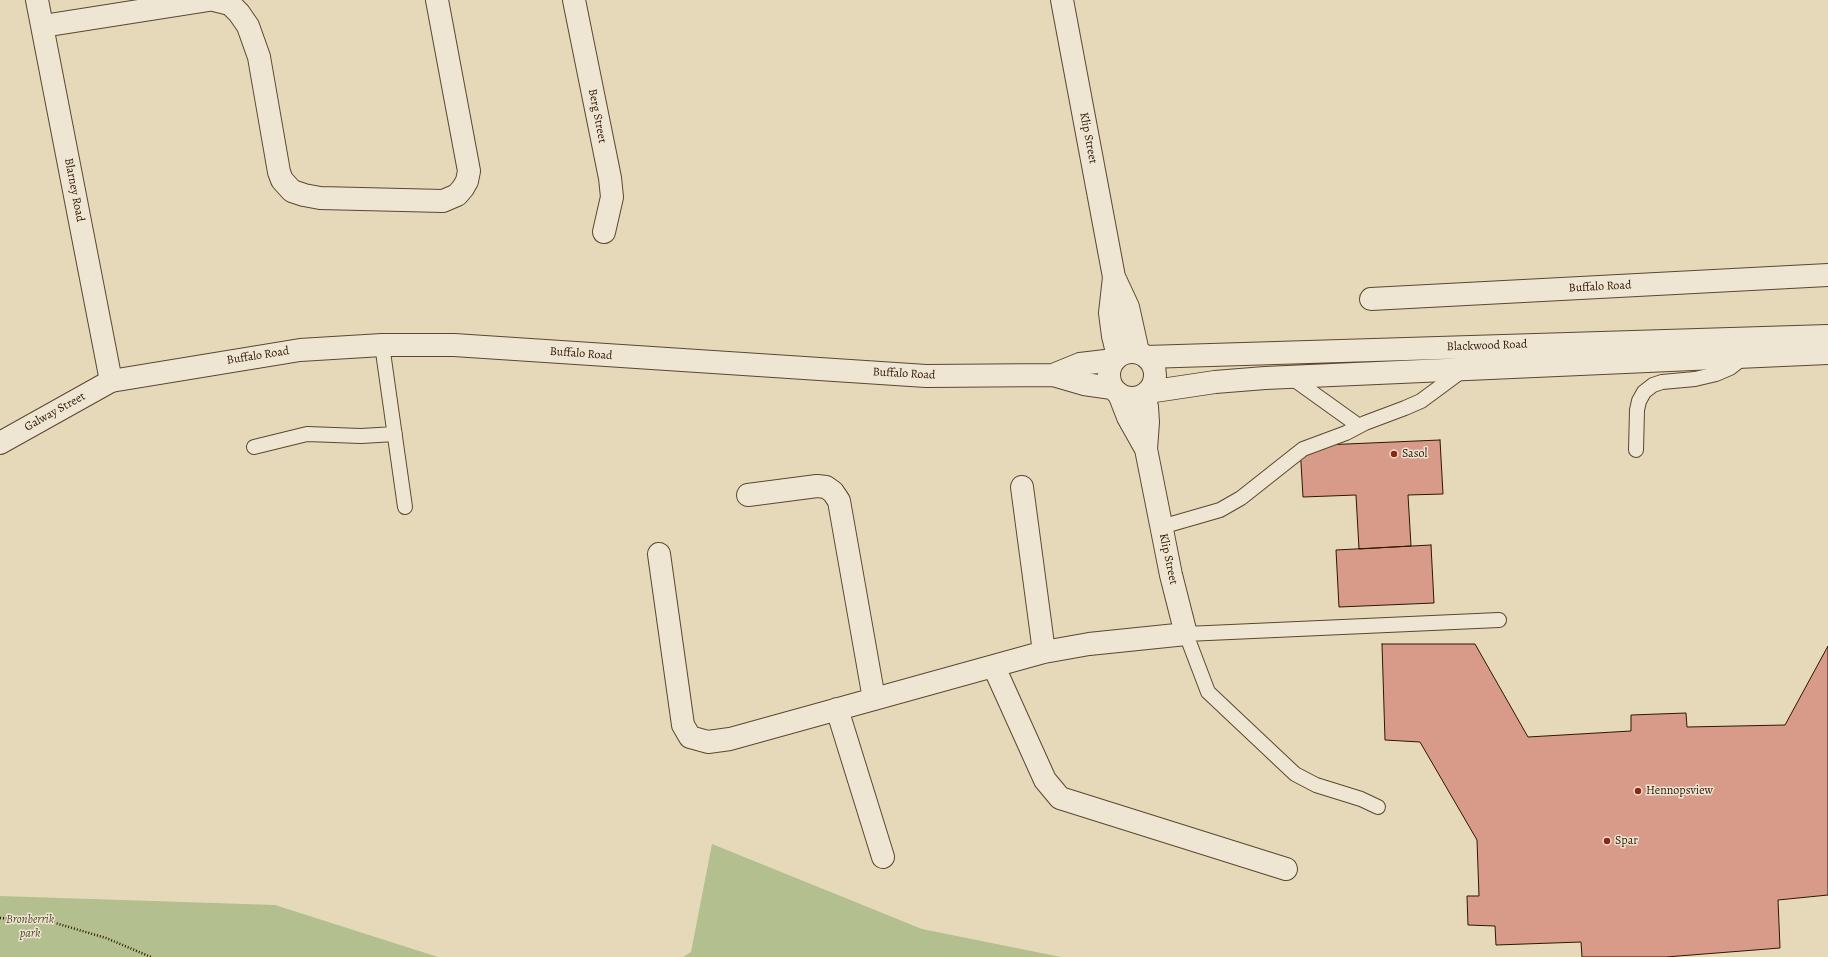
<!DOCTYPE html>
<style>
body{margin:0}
canvas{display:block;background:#e5d9b9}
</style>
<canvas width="1828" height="957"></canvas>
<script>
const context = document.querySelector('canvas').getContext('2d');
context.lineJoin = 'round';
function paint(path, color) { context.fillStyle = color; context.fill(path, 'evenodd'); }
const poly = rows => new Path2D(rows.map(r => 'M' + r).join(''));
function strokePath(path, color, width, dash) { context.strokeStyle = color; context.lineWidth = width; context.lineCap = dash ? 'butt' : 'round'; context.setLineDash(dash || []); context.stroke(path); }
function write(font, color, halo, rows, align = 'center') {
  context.font = font + ' Alegreya,serif'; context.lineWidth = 3; context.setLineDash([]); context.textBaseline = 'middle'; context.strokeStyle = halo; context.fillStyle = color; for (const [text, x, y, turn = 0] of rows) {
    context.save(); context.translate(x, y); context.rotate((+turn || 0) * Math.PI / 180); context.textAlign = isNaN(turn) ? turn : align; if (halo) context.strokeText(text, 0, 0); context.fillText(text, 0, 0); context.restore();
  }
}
paint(poly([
 [712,844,922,929,1061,957,683,957,691,952],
 [0,896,275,905,438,957,0,957]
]), '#b4bf8f');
const building = poly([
 [1440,440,1443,494,1408,495,1411,546,1359,549,1356,495,1303,497,1300,446,1440,440],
 [1431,545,1434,603,1339,607,1336,550,1431,545],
 [1382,644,1475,644,1528,737,1631,731,1631,715,1686,713,1687,727,1785,725,1828,646,1828,895,1778,900,1780,948,1666,957,1582,957,1581,942,1496,945,1495,926,1468,925,1467,896,1479,896,1477,840,1420,742,1385,740,1382,644]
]);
paint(building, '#d89b8a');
strokePath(building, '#2f1603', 1);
const service = poly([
 [382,345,405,507],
 [1292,378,1359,426],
 [254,447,307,434,361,436,395,434],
 [1636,450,1637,410,1639,401,1644,392,1653,385,1662,382,1695,379,1716,374,1730,368,1744,357],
 [1161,527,1220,510,1241,498,1303,449,1346,433,1365,423,1405,408,1421,401,1463,370],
 [1378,807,1361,799,1316,785,1295,774,1208,692,1186,634,1499,620]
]);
const minor = poly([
 [37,0,111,381],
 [214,0,230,4,239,13,248,26,259,57,279,172,282,180,292,191,304,195,320,198,443,201,457,195,463,188,467,181,469,171,437,0],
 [574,0,610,178,612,197,604,232],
 [1062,0,1114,277,1128,307,1138,352],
 [43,26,209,0],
 [1114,277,1110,313,1113,336,1118,356],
 [1371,299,1828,275],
 [1119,394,1128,417,1146,449],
 [1022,487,1044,652],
 [748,495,817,486,826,487,833,492,839,501,874,699],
 [659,554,683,725,690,737,708,742,730,739,1044,652,1089,644,1186,634,1171,575,1146,449,1148,422,1147,407,1144,395],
 [994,667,1045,780,1060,798,1286,869],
 [837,709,883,857]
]);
const tertiary = poly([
 '1109 375a23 23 0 1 1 46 0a23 23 0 1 1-46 0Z',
 [1146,357,1828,336],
 [1053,375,1080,364,1114,360],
 [1148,392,1215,382,1265,378,1828,353],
 [0,443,111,381,300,350,382,345,454,345,926,376,1053,375,1084,384,1112,388]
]);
strokePath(service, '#5c4730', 16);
strokePath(minor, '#5c4730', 24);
strokePath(tertiary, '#5c4730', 24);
strokePath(poly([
 [0,918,52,922,106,938,151,957]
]), '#2f1603', 2.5, [1, 2]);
strokePath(service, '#eee6d2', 14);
strokePath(minor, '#eee6d2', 22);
strokePath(tertiary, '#eee6d2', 22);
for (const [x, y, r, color] of [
 [1394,454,4,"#8f2418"],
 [1638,791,4,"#8f2418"],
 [1607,841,4,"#8f2418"]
]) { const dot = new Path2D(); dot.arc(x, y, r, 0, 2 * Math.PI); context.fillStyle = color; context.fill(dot); strokePath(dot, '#eee6d2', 1.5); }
write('12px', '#2f1603', '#eee6d2', [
 ["Berg Street",597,116,79],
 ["Klip Street",1088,138,79],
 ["Blarney Road",74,190,79],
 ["Buffalo Road",1600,287,-3],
 ["Blackwood Road",1487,346,-2],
 ["Buffalo Road",581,354,4],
 ["Buffalo Road",258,356,-9],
 ["Buffalo Road",904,374,3],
 ["Galway Street",55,412,-29],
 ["Klip Street",1168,559,78]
]);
write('12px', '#2f1603', '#eee6d2', [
 ["Sasol",1402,454],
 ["Hennopsview",1646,791],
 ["Spar",1615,841]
], 'left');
write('italic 12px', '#57492d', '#eee6d2', [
 ["Bronberrik",30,920],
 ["park",30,934]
]);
</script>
